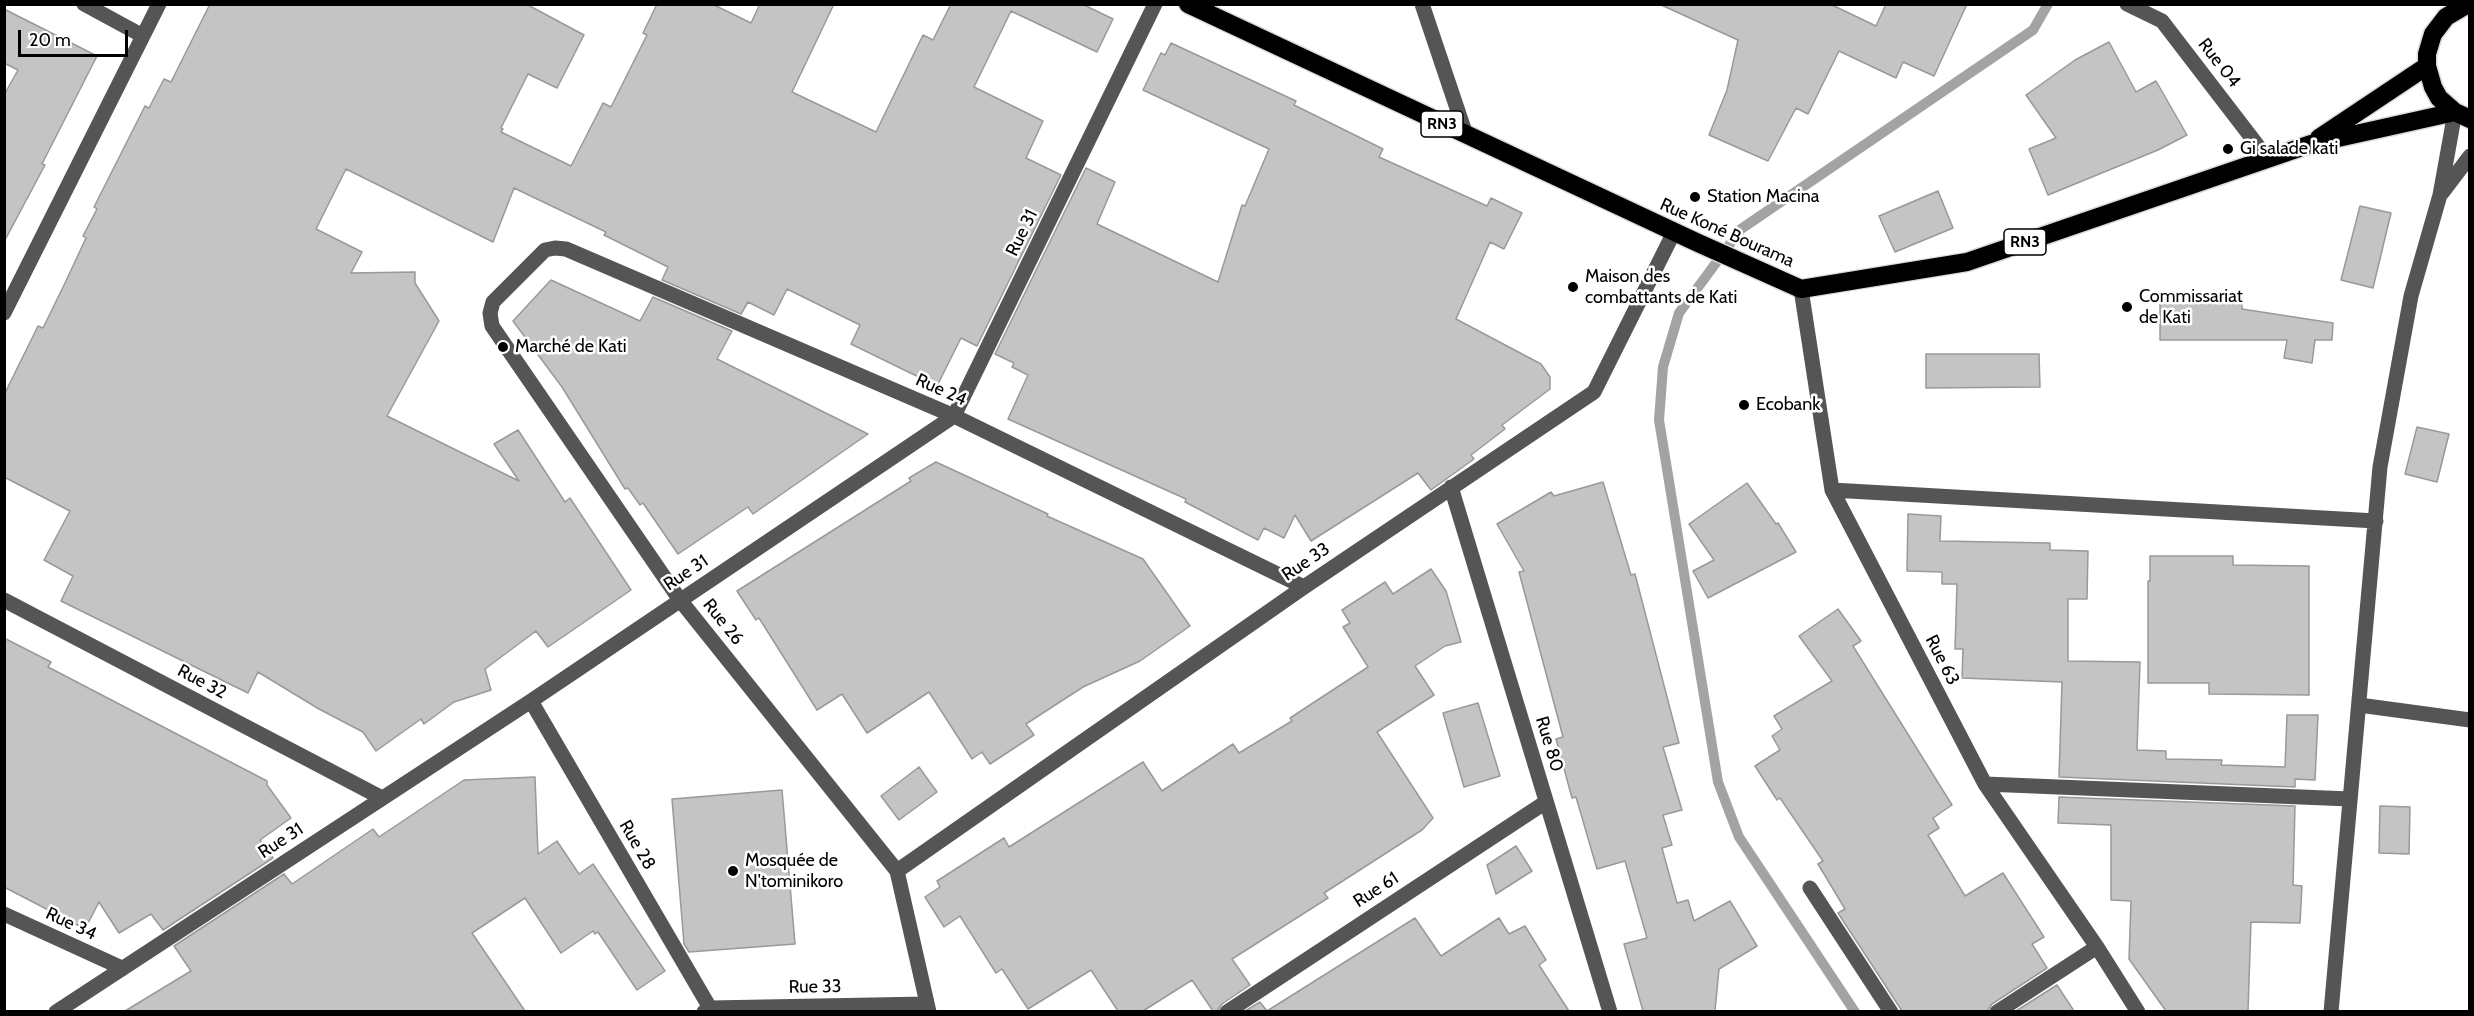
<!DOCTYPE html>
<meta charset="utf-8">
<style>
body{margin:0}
#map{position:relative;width:2474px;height:1016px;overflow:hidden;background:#fff;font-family:Cabin,sans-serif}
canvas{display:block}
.frame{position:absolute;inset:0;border:6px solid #000;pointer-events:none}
.scale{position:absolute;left:18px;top:30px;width:110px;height:27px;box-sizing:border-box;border:3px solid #000;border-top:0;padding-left:8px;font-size:18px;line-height:21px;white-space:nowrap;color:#000;-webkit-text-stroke:4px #fff;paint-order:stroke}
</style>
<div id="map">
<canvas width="2474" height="1016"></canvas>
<div class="frame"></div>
<div class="scale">20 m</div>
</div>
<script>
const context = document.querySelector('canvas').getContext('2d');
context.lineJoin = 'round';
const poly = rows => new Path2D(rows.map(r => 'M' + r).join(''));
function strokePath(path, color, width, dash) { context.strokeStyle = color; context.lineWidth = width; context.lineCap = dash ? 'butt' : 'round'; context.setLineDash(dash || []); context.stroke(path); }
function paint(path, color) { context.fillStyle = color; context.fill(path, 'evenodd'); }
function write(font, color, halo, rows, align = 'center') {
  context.font = font + ' Cabin,sans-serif'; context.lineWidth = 5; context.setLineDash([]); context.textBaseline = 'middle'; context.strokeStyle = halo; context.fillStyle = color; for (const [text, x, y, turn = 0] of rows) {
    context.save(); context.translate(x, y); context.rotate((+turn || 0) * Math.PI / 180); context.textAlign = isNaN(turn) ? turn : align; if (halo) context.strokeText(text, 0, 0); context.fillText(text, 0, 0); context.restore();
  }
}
strokePath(poly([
 [1855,1012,1739,837,1718,782,1659,420,1663,367,1679,313,1741,229,2033,30,2048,4]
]), '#a3a3a3', 10);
const building = poly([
 [210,4,526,4,584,35,557,88,528,74,501,128,503,129,501,132,571,166,603,103,611,107,647,35,643,33,657,4,712,4,751,23,760,4,834,4,792,92,876,132,923,35,933,40,951,4,1082,4,1113,19,1097,52,1011,11,974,87,1043,121,1026,158,1061,175,977,346,961,338,937,386,851,344,860,325,787,289,774,315,748,302,741,314,662,280,668,267,604,235,606,232,514,188,493,242,346,169,316,229,362,252,351,273,415,272,415,283,439,321,387,416,519,481,494,444,518,430,565,502,570,498,631,590,548,647,536,631,485,669,491,690,454,702,424,724,421,719,376,751,363,732,319,709,258,672,248,693,61,601,73,576,44,560,70,511,4,477,4,395,38,326,43,328,65,283,86,238,83,236,97,209,94,207,145,106,149,108,164,79,171,82,210,4],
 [1659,4,1830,4,1876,26,1886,4,1967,4,1934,76,1903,62,1896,78,1839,51,1808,114,1796,108,1768,161,1709,135,1727,90,1738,40,1659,4],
 [4,9,97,56,42,164,45,165,4,242,4,95,18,70,4,63,4,9],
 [2109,42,2136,92,2156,81,2187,135,2158,150,2048,195,2029,149,2056,138,2026,95,2075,60,2109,42],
 [1171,43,1296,101,1294,105,1383,149,1379,157,1487,206,1491,198,1522,213,1504,249,1490,242,1456,319,1541,364,1550,377,1550,389,1502,425,1505,429,1471,455,1474,459,1431,490,1418,473,1311,541,1295,515,1284,538,1264,528,1258,540,1185,502,1186,499,1008,419,1028,375,1012,367,1014,363,995,354,1086,168,1115,182,1097,224,1218,282,1242,205,1245,206,1269,149,1143,90,1161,53,1165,55,1171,43],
 [1938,191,1953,228,1895,252,1879,216,1938,191],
 [2360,206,2391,213,2373,288,2341,280,2360,206],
 [551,280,640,321,653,297,732,331,717,359,868,434,753,514,748,507,678,554,643,503,640,505,628,488,625,489,562,387,513,321,551,280],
 [2160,296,2242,296,2242,309,2333,323,2332,340,2315,340,2312,363,2284,358,2287,340,2160,340,2160,296],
 [1926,354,2039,354,2040,387,1926,388,1926,354],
 [2417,427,2449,434,2437,482,2405,474,2417,427],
 [936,462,1048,514,1047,516,1143,559,1190,626,1140,661,1083,687,1026,724,1034,735,990,764,982,752,972,759,929,692,867,733,842,694,817,710,759,618,756,620,737,591,911,481,909,478,936,462],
 [1603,482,1631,575,1635,574,1679,743,1663,747,1682,810,1663,815,1672,845,1662,848,1677,903,1688,900,1694,921,1730,901,1757,946,1719,969,1715,1011,1643,1011,1624,944,1647,938,1625,861,1597,869,1576,797,1572,798,1556,739,1563,737,1519,572,1524,571,1497,524,1551,492,1554,496,1603,482],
 [1747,483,1776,524,1778,523,1796,552,1708,598,1693,571,1714,560,1689,524,1747,483],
 [1908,514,1941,516,1940,541,2050,543,2050,550,2088,551,2087,599,2068,599,2068,661,2140,662,2137,750,2166,751,2166,759,2222,760,2221,765,2285,767,2287,715,2318,715,2315,780,2295,779,2295,787,2059,777,2062,682,1962,678,1963,649,1955,649,1957,584,1942,584,1942,572,1907,571,1908,514],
 [2150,556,2233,556,2233,565,2309,566,2309,695,2209,694,2209,683,2148,683,2148,581,2150,581,2150,556],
 [1431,569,1446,591,1461,642,1445,646,1415,666,1434,695,1377,732,1433,818,1422,830,1324,893,1328,898,1232,959,1250,985,1222,1004,1217,1011,1213,1011,1192,980,1143,1011,1118,1011,1091,970,1028,1009,1002,969,996,973,960,916,944,927,925,897,940,887,937,881,1004,838,1009,847,1143,762,1162,791,1233,744,1239,753,1292,721,1290,718,1368,667,1343,627,1350,623,1342,610,1385,582,1393,594,1431,569],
 [1838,609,1861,641,1853,646,1952,805,1933,818,1939,828,1928,835,1965,896,2003,873,2044,937,2032,944,2047,968,1992,1004,1987,1011,1902,1011,1838,913,1845,909,1818,864,1823,861,1780,798,1777,800,1755,766,1780,750,1772,736,1782,729,1774,716,1832,681,1799,636,1838,609],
 [4,638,51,662,48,667,267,781,267,785,291,818,260,840,273,858,163,930,151,914,119,933,99,902,85,929,4,887,4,638],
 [1478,703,1500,776,1464,787,1443,713,1478,703],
 [919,767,937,792,899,820,881,796,919,767],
 [535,777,538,854,557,841,579,874,593,864,665,971,637,990,598,932,595,934,593,931,561,953,525,898,472,933,525,1011,125,1011,191,971,174,946,284,874,292,884,373,829,379,837,464,780,535,777],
 [782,790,795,944,689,952,684,944,672,799,782,790],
 [2059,797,2295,806,2293,885,2302,886,2300,923,2251,922,2248,1011,2166,1011,2129,959,2131,901,2111,900,2111,825,2058,823,2059,797],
 [2380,806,2410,807,2409,854,2379,853,2380,806],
 [1516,846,1532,871,1496,894,1487,865,1516,846],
 [1415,918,1441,956,1499,918,1509,934,1525,926,1546,960,1539,965,1569,1011,1245,1011,1260,1002,1267,1011,1415,918],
 [2057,985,2074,1011,2016,1011,2057,985]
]);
paint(building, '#c4c4c4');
strokePath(building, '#999', 1.5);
const highway = poly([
 [1188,4,1696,242,1801,289,1967,262,2311,144,2455,112],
 [2468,4,2446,17,2433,34,2427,54,2427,66,2433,87,2439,98,2455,112,2470,119],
 [2319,138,2427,66]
]);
strokePath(highway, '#dbdbdb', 21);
strokePath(poly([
 [84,4,143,36],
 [1422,4,1466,135],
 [2127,4,2162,21,2268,159],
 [2442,193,2470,156],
 [1801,289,1832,490,1985,784,2097,947,2138,1012],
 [4,313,159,4],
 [1451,487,1610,1012],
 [1832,490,2376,521],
 [4,600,382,798],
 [531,701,710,1008],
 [2359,705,2470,720],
 [1985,784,2350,799],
 [897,871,1304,587,1594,392,1674,232],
 [1810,888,1891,1012],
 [4,914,122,968],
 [56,1012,531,701,954,416,1155,4],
 [704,1012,710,1008,927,1004],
 [929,1012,897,871,680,600,492,326,490,313,493,302,545,250,555,248,566,249,954,416,1304,587],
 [1227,1012,1546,802],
 [1997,1012,2097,947],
 [2331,1012,2380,467,2411,296,2440,195,2455,112]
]), '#555', 15);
strokePath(highway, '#000', 18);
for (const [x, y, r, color] of [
 [2228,149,6,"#000"],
 [1695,197,6,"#000"],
 [1573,287,6,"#000"],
 [2127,307,6,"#000"],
 [503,347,6,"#000"],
 [1744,405,6,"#000"],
 [733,871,6,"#000"]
]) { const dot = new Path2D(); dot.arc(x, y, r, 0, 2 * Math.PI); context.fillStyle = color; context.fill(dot); strokePath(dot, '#fff', 2); }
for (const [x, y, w] of [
 [1442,124,42],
 [2025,242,42]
]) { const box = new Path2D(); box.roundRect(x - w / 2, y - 13, w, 26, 4.5); context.fillStyle = '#fff'; context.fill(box); strokePath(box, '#000', 1.5); }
write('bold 16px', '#000', null, [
 ["RN3",1442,124],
 ["RN3",2025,242]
]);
write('18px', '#000', '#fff', [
 ["Rue 04",2219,63,52],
 ["Rue 31",1022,233,-64],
 ["Rue Koné Bourama",1727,233,24],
 ["Rue 24",941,390,24],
 ["Rue 33",1306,562,-34],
 ["Rue 31",686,573,-34],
 ["Rue 26",723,622,51],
 ["Rue 63",1942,660,63],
 ["Rue 32",202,682,28],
 ["Rue 80",1549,744,73],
 ["Rue 31",281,841,-33],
 ["Rue 28",637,845,60],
 ["Rue 61",1376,890,-33],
 ["Rue 34",71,924,25],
 ["Rue 33",815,987,-1]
]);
write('18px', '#000', '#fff', [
 ["Gi salade kati",2240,149],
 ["Station Macina",1707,197],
 ["Maison des",1585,277],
 ["combattants de Kati",1585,298],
 ["Commissariat",2139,297],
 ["de Kati",2139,318],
 ["Marché de Kati",515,347],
 ["Ecobank",1756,405],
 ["Mosquée de",745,861],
 ["N'tominikoro",745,882]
], 'left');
</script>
